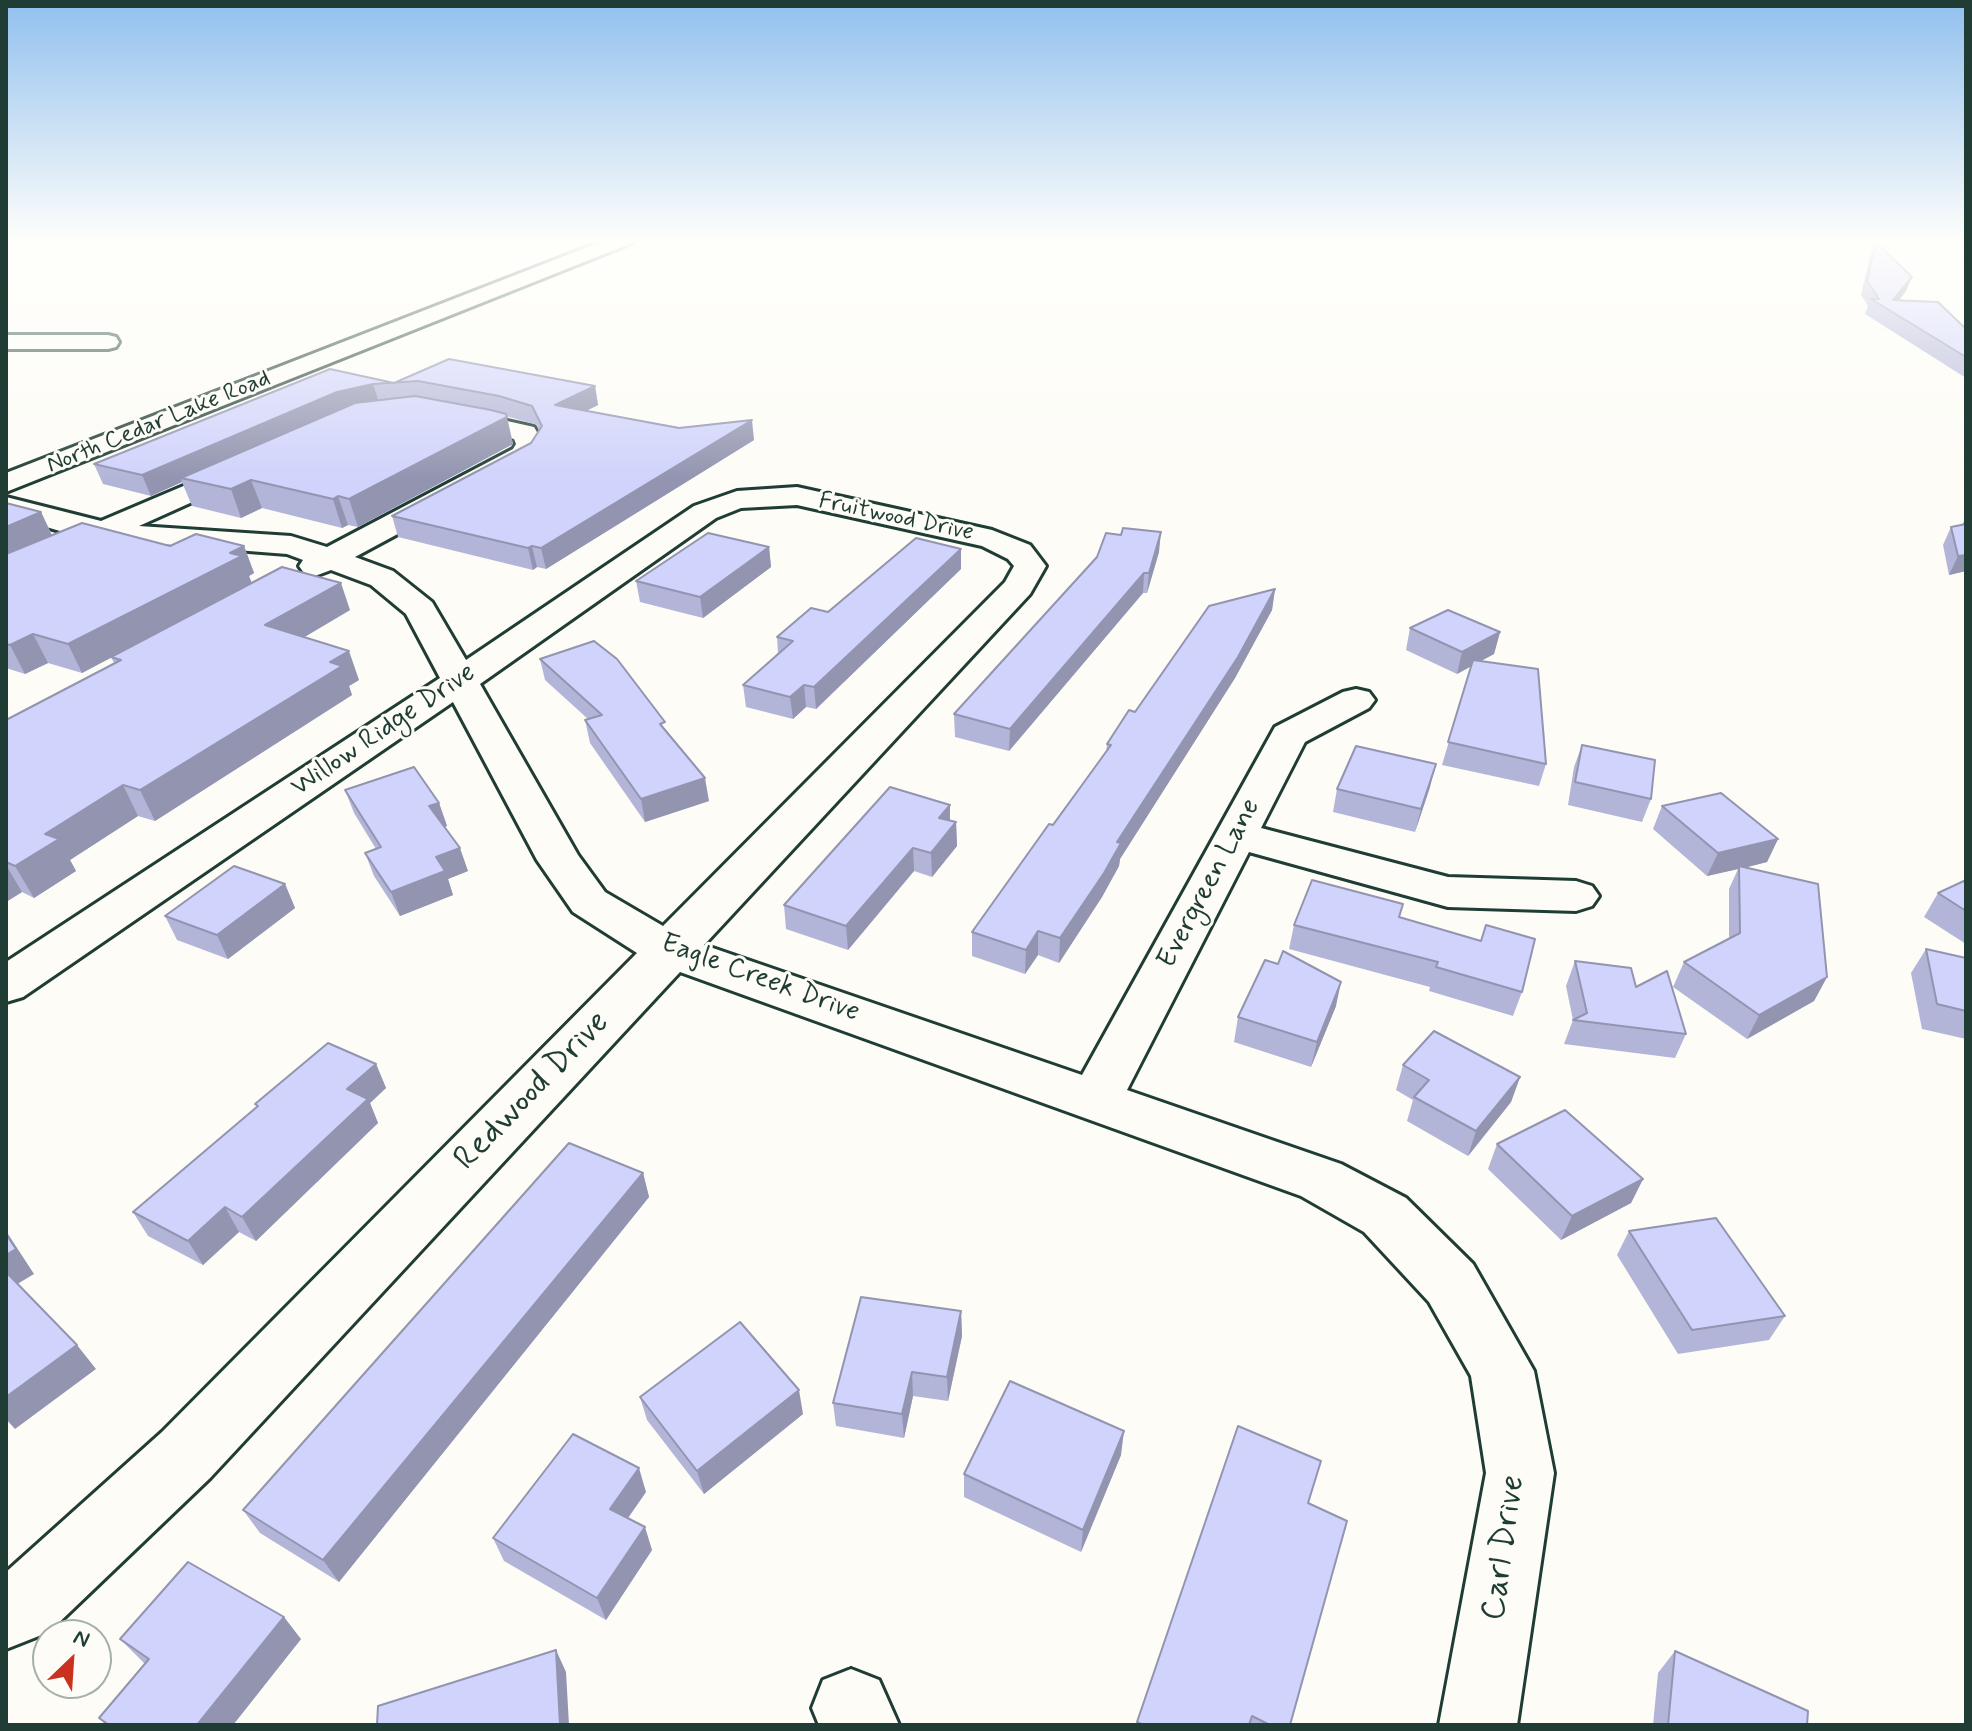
<!DOCTYPE html>
<style>
body{margin:0}
#map{position:relative;width:1972px;height:1731px;overflow:hidden;background:#fdfcf7;font-family:Mynerve,sans-serif}
canvas{display:block}
.frame{position:absolute;inset:0;border:8px solid #1f3d34;pointer-events:none}
.north{position:absolute;left:32px;top:1619px;width:80px;height:80px;box-sizing:border-box;background:#fdfcf7;border:2px solid #a4b0a9;border-radius:50%;rotate:25deg;font-size:22px;font-weight:700;line-height:32px;text-align:center;color:#1f3d34}
.north::after{content:'';display:block;margin:auto;width:28px;height:36px;background:#c8321e;clip-path:polygon(50% 0,100% 100%,50% 72%,0 100%)}
</style>
<div id="map">
<canvas width="1972" height="1731"></canvas>
<div class="frame"></div>
<div class="north">N</div>
</div>
<script>
const context = document.querySelector('canvas').getContext('2d');
context.lineJoin = 'round';
const poly = rows => new Path2D(rows.map(r => 'M' + r).join(''));
function strokePath(path, color, width, dash) { context.strokeStyle = color; context.lineWidth = width; context.lineCap = dash ? 'butt' : 'round'; context.setLineDash(dash || []); context.stroke(path); }
function paint(path, color) { context.fillStyle = color; context.fill(path, 'evenodd'); }
function write(font, color, halo, rows, align = 'center') {
  context.font = font + ' Mynerve,sans-serif'; context.lineWidth = 6; context.setLineDash([]); context.textBaseline = 'middle'; context.strokeStyle = halo; context.fillStyle = color; for (const [text, x, y, turn = 0] of rows) {
    context.save(); context.translate(x, y); context.rotate((+turn || 0) * Math.PI / 180); context.textAlign = isNaN(turn) ? turn : align; if (halo) context.strokeText(text, 0, 0); context.fillText(text, 0, 0); context.restore();
  }
}
const minor = poly([
 [6,335,108,335,116,337,119,342,116,347,108,349,6,349,6,335],
 [449,408,534,427,544,444,533,461,355,557,393,571,432,602,466,660,694,506,737,491,797,487,992,530,1030,545,1046,566,1030,594,704,945,1082,1075,1275,727,1343,692,1356,689,1369,692,1375,700,1369,708,1305,742,1261,828,1448,877,1576,881,1592,886,1599,896,1592,906,1576,911,1448,907,1249,852,1127,1090,1341,1164,1406,1198,1473,1264,1534,1371,1554,1473,1517,1725,1439,1725,1486,1473,1471,1376,1429,1302,1364,1232,1301,1196,680,972,210,1478,49,1632,6,1649,6,1572,162,1432,637,953,573,912,537,860,453,702,23,997,6,1002,6,962,440,678,406,614,371,585,331,570,315,576,304,573,299,566,303,560,287,554,108,540,6,584,6,562,70,534,6,515,6,497,101,521,240,462,250,464,254,470,250,476,139,526,291,536,327,547,513,449,516,444,514,439,440,421,436,416,440,411,449,408],
 [797,505,982,546,1008,559,1014,566,1005,582,663,926,605,892,578,855,480,684,716,518,741,508,797,505],
 [851,1669,879,1680,899,1725,819,1725,812,1708,823,1680,851,1669]
]);
const secondary = poly([
 [608,239,634,239,632,243,6,492,6,473,608,239]
]);
strokePath(minor, '#1f3d34', 6);
strokePath(secondary, '#1f3d34', 6);
paint(minor, '#fdfcf7');
paint(secondary, '#fdfcf7');
paint(poly([
 [1917,239,1927,239,1925,244],
 [1876,242,1906,291,1899,300,1966,329,1966,378,1865,314,1868,306,1861,295,1870,256],
 [449,359,595,386,598,405,586,411,754,440,546,569,537,567,533,570,398,537,392,516,531,443,539,431,537,425,506,416,513,444,358,527,348,525,342,528,262,508,241,518,192,506,182,482,151,496,103,484,94,464,330,369,394,383],
 [6,503,41,512,52,535,170,546,244,546,254,573,249,576,252,583,350,610,304,637,359,680,349,686,352,695,155,821,138,816,70,860,76,871,34,898,22,892,6,902,6,720,114,663,111,657,82,673,48,663,25,674,6,668],
 [1966,520,1966,571,1949,575,1943,545,1951,527,1962,525,1964,521],
 [769,547,771,567,703,618,640,602,636,581],
 [1159,552,1147,593,1143,593,1009,751,955,737,954,714],
 [961,569,816,709,806,707,793,719,746,707,743,685,778,653,777,637,828,612],
 [1275,589,1272,610,1235,678,1120,859,1119,866,1102,897,1059,963,1038,955,1025,974,972,956,972,932,1106,752,1107,744,1135,712],
 [1410,628,1500,632,1494,654,1480,661,1546,764,1539,786,1442,765,1471,666,1457,674,1406,650],
 [540,659,666,732,709,801,645,822,590,743,585,720,588,719,545,680],
 [1582,745,1651,799,1642,822,1568,805,1574,767],
 [1430,787,1415,832,1333,812,1337,789],
 [345,790,439,803,447,826,445,827,468,871,448,879,453,895,400,916,374,876,365,853,376,849,354,813],
 [1662,806,1778,839,1767,862,1746,867,1827,977,1814,1001,1747,1039,1673,987,1684,962,1729,939,1729,889,1738,869,1707,876,1653,829],
 [950,821,956,822,957,846,932,877,914,871,848,950,786,929,784,905],
 [1966,880,1966,944,1924,917,1938,893],
 [285,884,295,908,228,959,177,940,165,916],
 [1400,917,1522,992,1513,1016,1429,991,1430,987,1289,949,1294,925],
 [1926,949,1966,958,1966,1039,1922,1029,1911,973],
 [1575,961,1636,987,1686,1034,1675,1058,1564,1044,1573,1020,1566,986],
 [1336,1006,1311,1067,1234,1042,1238,1017],
 [376,1064,386,1088,370,1103,378,1123,256,1241,239,1232,203,1265,148,1236,133,1212,257,1107,255,1104],
 [1403,1065,1520,1077,1511,1102,1468,1156,1407,1121,1413,1100,1396,1090],
 [1497,1144,1643,1179,1631,1203,1561,1240,1488,1169],
 [643,1173,649,1197,339,1582,260,1533,243,1510],
 [1629,1231,1785,1316,1769,1340,1678,1354,1617,1255],
 [961,1311,962,1336,948,1401,913,1396,904,1438,836,1426,833,1403],
 [640,1397,803,1414,704,1494,647,1420],
 [1121,1455,1081,1552,964,1497,964,1474],
 [646,1492,628,1518,652,1550,606,1620,504,1561,493,1538],
 [1308,1503,1290,1725,1137,1725,1137,1722],
 [120,1639,301,1639,233,1725,106,1725,99,1718,145,1664],
 [1675,1651,1807,1725,1653,1725,1658,1673]
]), '#b3b5d8');
paint(poly([
 [1912,277,1906,291,1890,311,1893,300],
 [373,384,379,403,181,478,182,482,151,496,142,475,337,392],
 [595,386,598,405,559,424,555,405],
 [507,417,513,444,358,527,349,499],
 [752,420,754,440,546,569,541,548],
 [251,480,262,508,241,518,231,489],
 [338,496,348,525,342,528,333,499],
 [41,512,53,538,6,559,6,527],
 [1161,532,1159,552,1147,593,1149,573],
 [244,546,254,573,249,576,252,584,82,673,68,644],
 [532,546,537,567,533,570,528,548],
 [769,547,771,567,703,618,700,597],
 [961,549,961,569,816,709,814,687],
 [1966,555,1966,571,1949,575,1958,556],
 [1144,573,1143,593,1009,751,1010,729],
 [341,583,350,610,276,654,265,625],
 [1275,589,1272,610,1235,678,1120,859,1119,866,1102,897,1059,963,1060,938,1117,842],
 [1500,632,1494,654,1457,674,1462,652],
 [33,634,48,663,25,674,10,645],
 [349,651,359,680,349,686,352,695,155,821,140,790,330,662],
 [804,685,806,707,793,719,790,697],
 [1436,764,1430,787,1415,832,1421,809],
 [705,778,709,801,645,822,641,799],
 [123,785,138,816,70,860,76,871,34,898,15,866,45,834],
 [439,803,447,826,437,829,429,806],
 [950,805,950,828,939,818],
 [956,822,957,846,932,877,931,853],
 [1778,839,1767,862,1740,869,1739,866,1738,869,1707,876,1718,853],
 [460,848,468,871,448,879,453,895,400,916,391,892,436,857],
 [913,848,914,871,848,950,846,926],
 [6,865,22,892,6,902],
 [285,884,295,908,228,959,217,935],
 [1038,931,1038,955,1025,974,1026,950],
 [1827,977,1814,1001,1747,1039,1759,1015],
 [1341,982,1336,1006,1311,1067,1317,1042],
 [376,1064,386,1088,370,1103,378,1123,256,1241,242,1217,347,1089],
 [1520,1077,1511,1102,1468,1156,1476,1131],
 [643,1173,649,1197,339,1582,323,1560],
 [1643,1179,1631,1203,1561,1240,1572,1216],
 [225,1207,239,1232,203,1265,188,1241],
 [6,1231,34,1274,14,1286,6,1275],
 [961,1311,962,1336,948,1401,947,1377],
 [77,1345,96,1369,15,1429,6,1419,6,1397],
 [912,1372,913,1396,904,1438,902,1414],
 [799,1390,803,1414,704,1494,697,1471],
 [1124,1431,1121,1455,1081,1552,1083,1530],
 [639,1468,646,1492,618,1532,610,1509],
 [645,1527,652,1550,606,1620,597,1598],
 [284,1617,301,1639,233,1725,197,1725],
 [556,1650,566,1672,569,1725,560,1725]
]), '#9294b0');
const building = poly([
 [1876,242,1912,277,1893,300,1938,302,1966,329,1966,357,1871,299,1879,299,1867,281,1876,242],
 [449,359,595,386,555,405,679,428,752,420,541,548,532,546,528,548,392,516,531,443,542,426,532,406,499,396,418,381,373,384,337,392,142,475,94,464,330,369,394,383,449,359],
 [415,396,491,410,506,414,507,417,349,499,338,496,333,499,251,480,231,489,181,478,355,403,415,396],
 [6,503,41,512,6,527,6,503],
 [82,523,170,546,196,534,244,546,230,553,242,556,68,644,33,634,10,645,6,644,6,554,82,523],
 [1966,524,1966,555,1958,556,1951,527,1966,524],
 [1123,528,1161,532,1149,573,1144,573,1010,729,954,714,1097,557,1106,533,1121,535,1123,528],
 [708,533,769,547,700,597,636,581,708,533],
 [916,538,961,549,814,687,804,685,790,697,743,685,793,641,777,637,811,608,828,612,916,538],
 [282,567,341,583,265,625,349,651,330,662,342,666,140,790,123,785,45,834,59,839,15,866,6,862,6,720,121,660,111,657,282,567],
 [1275,589,1238,657,1117,842,1121,843,1104,873,1060,938,1038,931,1026,950,972,932,1049,824,1053,825,1111,745,1107,744,1129,710,1135,712,1209,606,1275,589],
 [1448,610,1500,632,1462,652,1410,628,1448,610],
 [594,641,617,659,665,722,660,724,705,778,641,799,585,720,602,715,540,659,594,641],
 [1473,660,1538,669,1546,764,1448,742,1473,660],
 [1582,745,1655,760,1651,799,1575,782,1582,745],
 [1356,746,1436,764,1421,809,1337,789,1356,746],
 [414,767,439,803,429,806,460,848,436,857,445,871,391,892,365,853,381,847,345,790,414,767],
 [890,787,950,805,939,818,956,822,931,853,913,848,846,926,784,905,890,787],
 [1721,793,1778,839,1718,853,1662,806,1721,793],
 [234,866,285,884,217,935,165,916,234,866],
 [1739,866,1818,884,1827,977,1759,1015,1684,962,1740,933,1739,866],
 [1312,880,1403,904,1399,917,1481,941,1486,925,1535,939,1522,992,1436,967,1438,962,1294,925,1312,880],
 [1966,880,1966,911,1938,893,1966,880],
 [1926,949,1966,958,1966,1011,1937,1004,1926,949],
 [1283,951,1341,982,1317,1042,1238,1017,1265,960,1278,964,1283,951],
 [1575,961,1631,968,1636,987,1667,971,1686,1034,1573,1020,1587,1013,1575,961],
 [1434,1031,1520,1077,1476,1131,1414,1097,1429,1080,1403,1065,1434,1031],
 [328,1043,376,1064,347,1089,368,1099,242,1217,225,1207,188,1241,133,1212,258,1106,255,1104,328,1043],
 [1565,1110,1643,1179,1572,1216,1497,1144,1565,1110],
 [569,1143,643,1173,323,1560,243,1510,569,1143],
 [1716,1218,1785,1316,1692,1330,1629,1231,1716,1218],
 [6,1234,16,1249,6,1255,6,1234],
 [6,1272,77,1345,6,1397,6,1272],
 [861,1297,961,1311,947,1377,912,1372,902,1414,833,1403,861,1297],
 [740,1322,799,1390,697,1471,640,1397,740,1322],
 [1010,1381,1124,1431,1083,1530,964,1474,1010,1381],
 [1238,1426,1321,1461,1308,1503,1347,1521,1290,1725,1270,1725,1252,1716,1249,1725,1143,1725,1137,1722,1238,1426],
 [573,1434,639,1468,610,1509,645,1527,597,1598,493,1538,573,1434],
 [188,1562,284,1617,197,1725,109,1725,99,1718,149,1659,120,1639,188,1562],
 [556,1650,560,1725,377,1725,378,1706,556,1650],
 [1675,1651,1808,1711,1807,1725,1668,1725,1675,1651]
]);
paint(building, '#d0d3fb');
strokePath(building, '#9294b0', 2);
const sky = context.createLinearGradient(0, 0, 0, 481);
sky.addColorStop(0, '#91c0ee');
sky.addColorStop(0.5, '#fefefb');
sky.addColorStop(1, '#fefefb00');
context.fillStyle = sky;
context.fillRect(0, 0, 1972, 481);
write('24px', '#1f3d34', '#fdfcf7', [
 ["North Cedar Lake Road",159,423,-22],
 ["Fruitwood Drive",896,518,12]
]);
write('28px', '#1f3d34', '#fdfcf7', [
 ["Willow Ridge Drive",384,731,-34],
 ["Evergreen Lane",1210,884,-62],
 ["Eagle Creek Drive",760,979,20]
]);
write('34px', '#1f3d34', '#fdfcf7', [
 ["Redwood Drive",533,1092,-46],
 ["Carl Drive",1505,1548,-82]
]);
</script>
